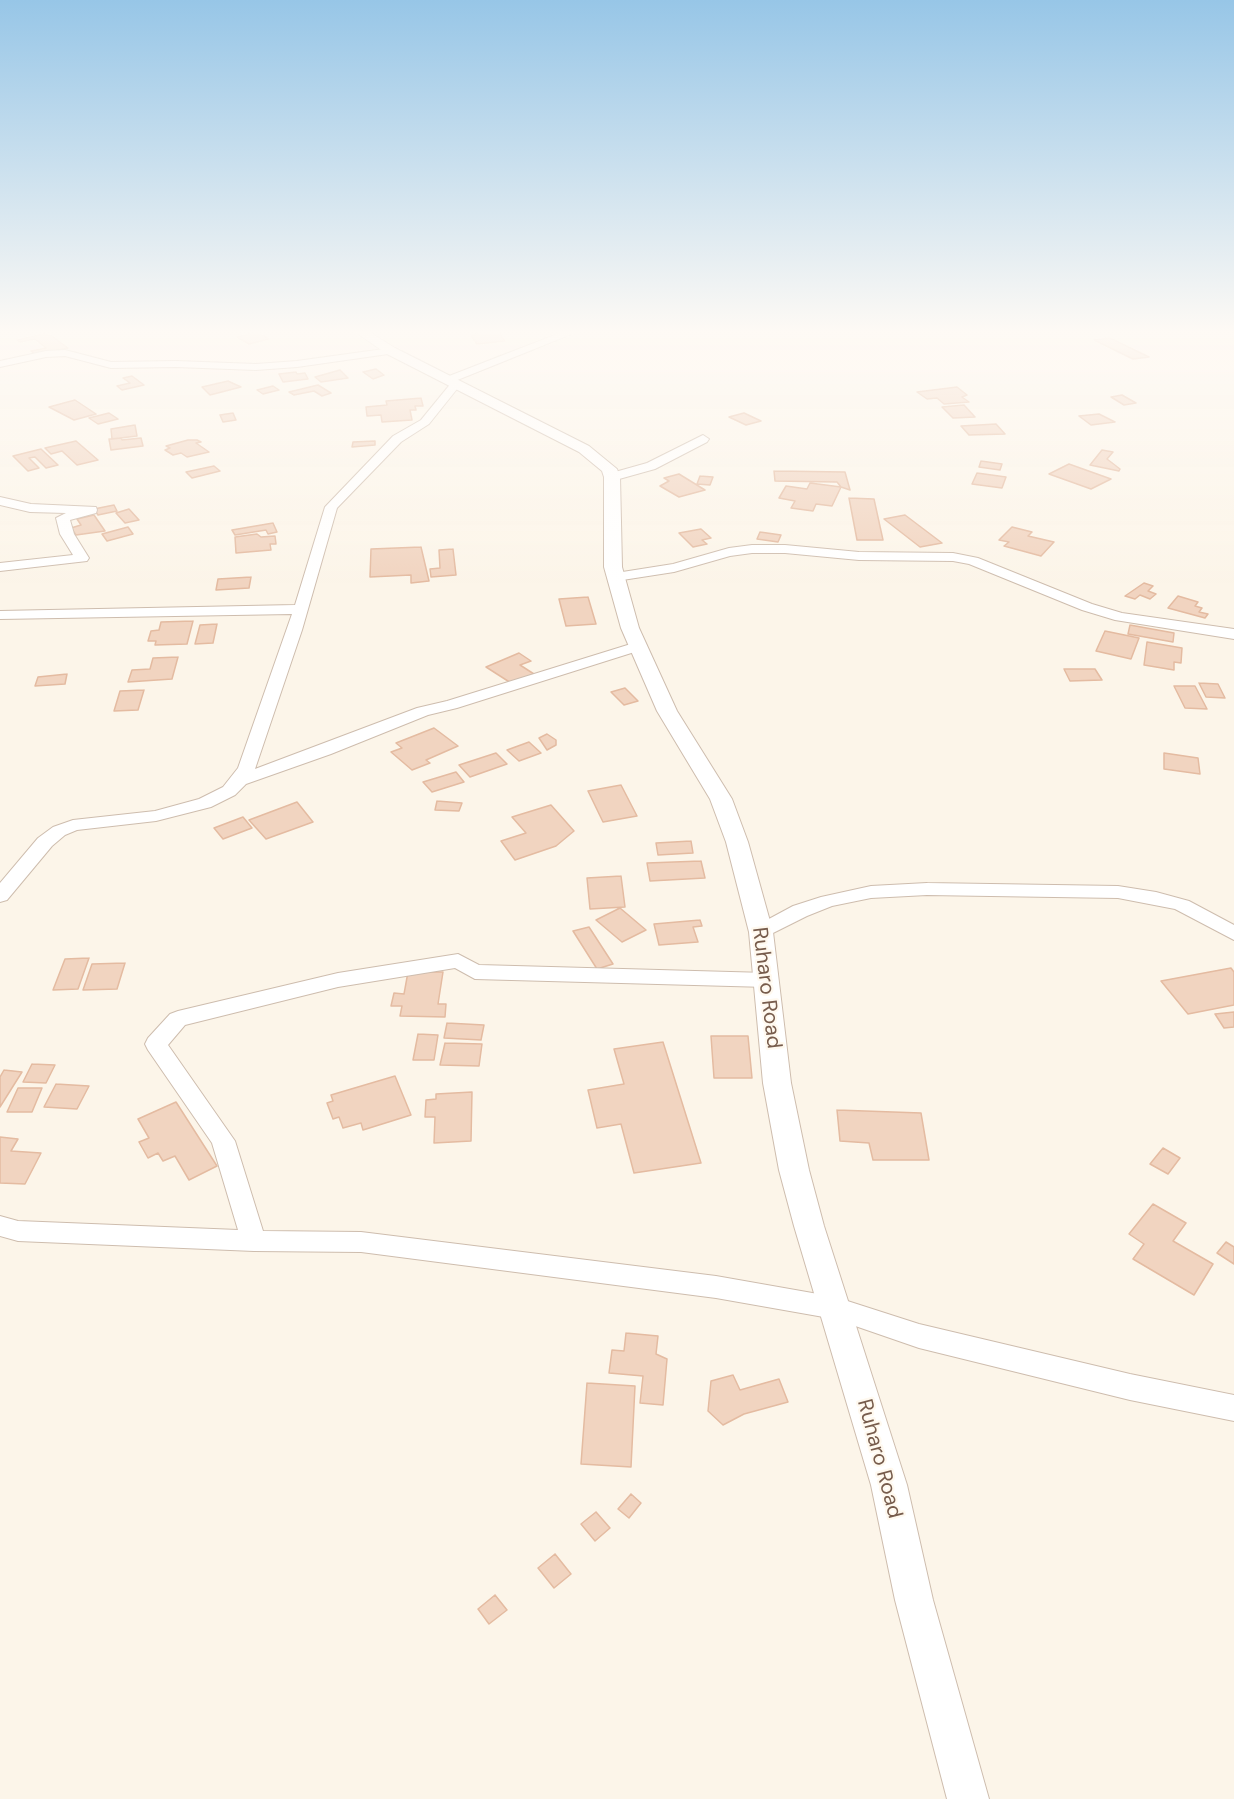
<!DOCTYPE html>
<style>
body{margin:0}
canvas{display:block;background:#fcf5e9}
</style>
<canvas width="1234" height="1799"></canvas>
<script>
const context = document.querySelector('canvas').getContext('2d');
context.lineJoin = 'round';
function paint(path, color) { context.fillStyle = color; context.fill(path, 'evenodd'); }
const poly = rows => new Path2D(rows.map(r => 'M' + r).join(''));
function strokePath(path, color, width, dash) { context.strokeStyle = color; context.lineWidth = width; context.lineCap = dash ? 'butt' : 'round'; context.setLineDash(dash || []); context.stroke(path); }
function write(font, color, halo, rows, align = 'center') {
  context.font = font + ' "DM Sans",sans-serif'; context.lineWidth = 4.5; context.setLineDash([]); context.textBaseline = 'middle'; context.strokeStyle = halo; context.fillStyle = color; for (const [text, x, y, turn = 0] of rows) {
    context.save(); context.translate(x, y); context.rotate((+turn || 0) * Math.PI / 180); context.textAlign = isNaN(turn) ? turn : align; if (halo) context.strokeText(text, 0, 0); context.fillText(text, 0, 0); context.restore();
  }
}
const building = poly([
 [484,331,498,331,505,341,477,344,471,336,484,331],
 [257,332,269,339,249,344,237,337,257,332],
 [44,334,52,336,68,348,36,355,31,351,46,348,35,339,20,342,17,340,44,334],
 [1110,338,1149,357,1133,359,1094,340,1110,338],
 [376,369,384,375,373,379,363,372,376,369],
 [340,370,348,378,321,382,315,377,340,370],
 [296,372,297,374,305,373,308,379,283,382,279,374,296,372],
 [132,376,144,385,122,390,117,386,130,383,123,378,132,376],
 [228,381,241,387,210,395,202,387,228,381],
 [318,385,331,393,322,396,314,391,294,395,289,392,318,385],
 [273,386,279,390,263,394,257,390,273,386],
 [957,387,967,395,962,397,969,402,944,404,937,398,927,399,917,392,957,387],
 [1122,395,1136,403,1124,405,1111,397,1122,395],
 [421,398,423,406,415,406,416,410,410,410,412,420,382,422,381,415,367,416,366,407,387,405,386,401,421,398],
 [75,400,96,414,74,420,49,407,75,400],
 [964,405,975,417,953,418,942,407,964,405],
 [109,413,118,419,98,424,89,418,109,413],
 [233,413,236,420,223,422,220,415,233,413],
 [744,413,761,421,746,425,729,417,744,413],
 [1099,414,1115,422,1091,425,1079,416,1099,414],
 [996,424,1005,434,969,435,961,426,996,424],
 [135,425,137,436,112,439,111,429,135,425],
 [121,438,122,440,141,438,143,446,111,450,109,439,121,438],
 [188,440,197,440,201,442,196,443,209,452,187,457,181,453,173,455,165,450,170,448,166,446,188,440],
 [76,441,98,460,77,465,62,451,51,454,45,448,76,441],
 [375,441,375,445,352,447,353,442,375,441],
 [41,449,58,465,46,468,35,457,29,458,39,468,28,471,13,456,41,449],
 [1102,450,1113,452,1107,459,1120,469,1119,471,1090,465,1102,450],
 [981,461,1002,464,1000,470,979,467,981,461],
 [1069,464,1111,479,1091,489,1049,474,1069,464],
 [214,466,220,471,192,478,186,472,214,466],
 [774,471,845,472,850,490,841,487,837,482,775,481,774,471],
 [977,473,1006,477,1002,488,972,484,977,473],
 [679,474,705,490,679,497,660,486,669,481,664,478,679,474],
 [700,476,713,477,710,485,697,484,700,476],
 [810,483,841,487,832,506,816,504,813,511,791,508,795,501,779,498,786,486,807,489,810,483],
 [849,498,874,499,883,540,857,540,849,498],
 [114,505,117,511,98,515,94,509,114,505],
 [129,509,139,520,125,523,116,513,129,509],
 [94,515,105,531,76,535,71,528,81,525,77,519,94,515],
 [905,515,942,543,920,547,884,519,905,515],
 [273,523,277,532,268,534,266,530,235,535,232,530,273,523],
 [128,527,133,534,107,541,102,534,128,527],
 [1012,527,1032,532,1028,536,1054,542,1041,556,1004,546,1009,542,999,540,1012,527],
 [701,529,711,538,702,540,707,544,693,547,679,533,701,529],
 [760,532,781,535,778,542,757,539,760,532],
 [257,534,261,537,275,536,276,544,270,544,271,550,236,553,235,537,257,534],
 [421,547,429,581,411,583,411,575,370,577,371,549,421,547],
 [453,549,456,575,431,577,430,569,440,568,439,550,453,549],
 [251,577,249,588,216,590,218,579,251,577],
 [1144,583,1153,586,1148,591,1156,594,1150,599,1140,595,1135,599,1125,596,1144,583],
 [1178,596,1198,602,1195,606,1202,608,1199,612,1208,614,1205,618,1168,608,1178,596],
 [588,597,596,624,566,626,559,599,588,597],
 [193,621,187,644,155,645,156,641,148,641,151,631,159,630,161,622,193,621],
 [217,624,213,643,195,644,200,625,217,624],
 [1130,625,1174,633,1173,642,1128,634,1130,625],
 [1105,631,1139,638,1131,659,1096,651,1105,631],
 [1147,642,1182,648,1181,663,1174,662,1174,670,1144,665,1147,642],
 [519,653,531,661,520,665,534,674,511,683,486,667,519,653],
 [178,657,172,679,128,682,132,670,150,669,153,658,178,657],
 [1064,669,1095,669,1102,680,1070,681,1064,669],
 [67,674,65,684,35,686,38,677,67,674],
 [1199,683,1218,684,1225,698,1206,697,1199,683],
 [1174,686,1195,686,1207,709,1185,708,1174,686],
 [625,688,638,701,624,705,611,692,625,688],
 [144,690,138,710,114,711,120,691,144,690],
 [434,728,458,746,426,760,430,763,412,770,391,752,402,748,396,743,434,728],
 [547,734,556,740,556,745,547,750,539,738,547,734],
 [529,742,541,753,519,761,507,750,529,742],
 [496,753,507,764,470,777,459,765,496,753],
 [1164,753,1198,758,1200,774,1164,769,1164,753],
 [456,772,464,782,432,792,423,782,456,772],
 [621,785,637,816,603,822,588,791,621,785],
 [437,801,462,803,459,811,435,810,437,801],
 [297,802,313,822,266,839,249,820,297,802],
 [551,805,574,831,556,846,515,860,501,841,526,833,512,817,551,805],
 [243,817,252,828,223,839,214,828,243,817],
 [691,841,693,853,658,855,656,843,691,841],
 [701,861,705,878,650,881,647,863,701,861],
 [621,876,625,907,590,909,587,878,621,876],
 [620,908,646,930,622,942,596,920,620,908],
 [700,920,702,926,693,927,698,942,659,945,654,924,700,920],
 [589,927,613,964,597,969,573,931,589,927],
 [89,958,78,989,53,990,65,959,89,958],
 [125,963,117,989,83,990,92,964,125,963],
 [1231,968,1234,972,1234,1005,1188,1014,1161,981,1231,968],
 [408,972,443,972,438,1004,446,1004,445,1017,400,1016,402,1006,391,1006,394,993,404,994,408,972],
 [1234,1012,1234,1027,1224,1028,1215,1014,1234,1012],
 [447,1023,484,1025,481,1040,444,1038,447,1023],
 [418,1034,438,1035,434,1060,413,1060,418,1034],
 [711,1036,748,1036,752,1078,714,1078,711,1036],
 [663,1042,701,1163,634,1173,621,1124,597,1128,588,1090,624,1084,614,1049,663,1042],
 [445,1043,482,1044,479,1066,440,1065,445,1043],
 [32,1064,55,1065,46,1083,23,1082,32,1064],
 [4,1070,22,1072,0,1107,0,1077,4,1070],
 [395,1076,411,1115,363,1130,361,1123,343,1128,339,1117,333,1119,327,1103,333,1101,331,1095,395,1076],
 [56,1084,89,1086,77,1109,44,1107,56,1084],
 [18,1088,42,1088,32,1112,7,1112,18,1088],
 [472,1092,471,1141,434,1143,435,1117,425,1117,426,1100,436,1099,436,1094,472,1092],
 [176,1102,217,1166,189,1180,175,1156,163,1161,158,1153,148,1158,139,1142,149,1138,138,1119,176,1102],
 [837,1110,921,1113,929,1160,873,1160,869,1143,840,1141,837,1110],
 [0,1137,18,1139,11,1151,41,1153,25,1184,0,1183,0,1137],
 [1163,1148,1180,1158,1168,1174,1150,1164,1163,1148],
 [1153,1204,1186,1223,1173,1241,1213,1264,1194,1295,1133,1259,1144,1244,1129,1234,1153,1204],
 [1226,1242,1234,1247,1234,1264,1217,1253,1226,1242],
 [626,1333,658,1336,656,1354,667,1359,663,1405,640,1403,643,1376,609,1373,612,1350,624,1351,626,1333],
 [733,1375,740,1390,779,1379,788,1402,744,1414,723,1425,708,1411,711,1381,733,1375],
 [587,1383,635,1386,631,1467,581,1464,587,1383],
 [631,1494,641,1503,629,1518,618,1509,631,1494],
 [596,1512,610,1528,595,1541,581,1524,596,1512],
 [555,1554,571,1574,554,1588,538,1568,555,1554],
 [495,1595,507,1610,489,1624,478,1609,495,1595]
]);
paint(building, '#f1d4c0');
strokePath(building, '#e4bba1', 1.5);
const minor = poly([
 [565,331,579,331,455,381,461,384,429,424,401,442,337,508,302,630,255,769,417,708,447,701,634,643,644,643,647,646,644,649,457,708,428,715,331,754,246,784,235,795,211,807,156,821,77,830,65,835,52,846,7,900,0,902,0,883,38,838,53,827,73,820,155,811,199,799,223,787,238,768,292,614,0,619,0,611,295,605,325,507,393,436,421,420,452,382,444,382,444,378,565,331],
 [391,348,396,351,395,353,297,367,256,370,176,367,111,368,65,356,46,357,0,367,0,361,46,351,65,350,111,362,176,361,256,364,297,361,391,348],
 [703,435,709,439,707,442,655,469,612,481,606,477,608,474,647,463,703,435],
 [0,497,31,504,96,507,97,510,96,513,70,520,74,534,89,558,87,561,0,571,0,563,73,555,60,534,56,518,66,513,30,512,0,505,0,497],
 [752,545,785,545,859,552,953,553,978,558,1092,604,1122,613,1234,629,1234,639,1115,620,1082,610,969,564,953,561,859,560,785,553,752,553,730,556,674,572,616,581,609,577,616,573,673,564,729,548,752,545],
 [927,883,1118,886,1156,892,1189,901,1234,925,1234,940,1175,909,1118,898,927,895,871,898,832,906,807,916,761,939,754,937,751,932,754,927,793,906,821,897,871,886,927,883],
 [458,954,479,965,767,973,774,975,777,980,774,985,767,987,475,979,455,968,338,987,185,1025,168,1045,235,1141,263,1231,361,1232,716,1276,835,1297,919,1324,1130,1374,1234,1395,1234,1421,1130,1400,919,1348,835,1319,716,1298,361,1252,254,1251,18,1241,0,1236,0,1216,18,1221,238,1230,212,1143,148,1050,145,1044,148,1038,170,1014,178,1011,338,973,458,954]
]);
const tertiary = poly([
 [354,331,368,331,395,348,589,446,617,469,620,477,622,567,639,628,677,711,732,799,748,842,773,932,791,1083,809,1170,824,1226,907,1485,933,1600,989,1799,947,1799,895,1600,871,1485,794,1226,779,1170,763,1083,749,932,726,842,710,799,657,711,621,628,604,567,604,477,602,471,579,452,387,354,354,331]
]);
strokePath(minor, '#cebdae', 2);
strokePath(tertiary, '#cebdae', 2);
paint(minor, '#fff');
paint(tertiary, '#fff');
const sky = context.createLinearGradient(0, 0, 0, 583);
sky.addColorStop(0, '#97c6e7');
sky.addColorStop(0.57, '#fefaf5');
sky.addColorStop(1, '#fefaf500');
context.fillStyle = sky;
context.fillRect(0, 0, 1234, 583);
write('21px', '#775c4c', '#fff9ef', [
 ["Ruharo Road",766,988,83],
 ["Ruharo Road",879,1459,75]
]);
</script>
